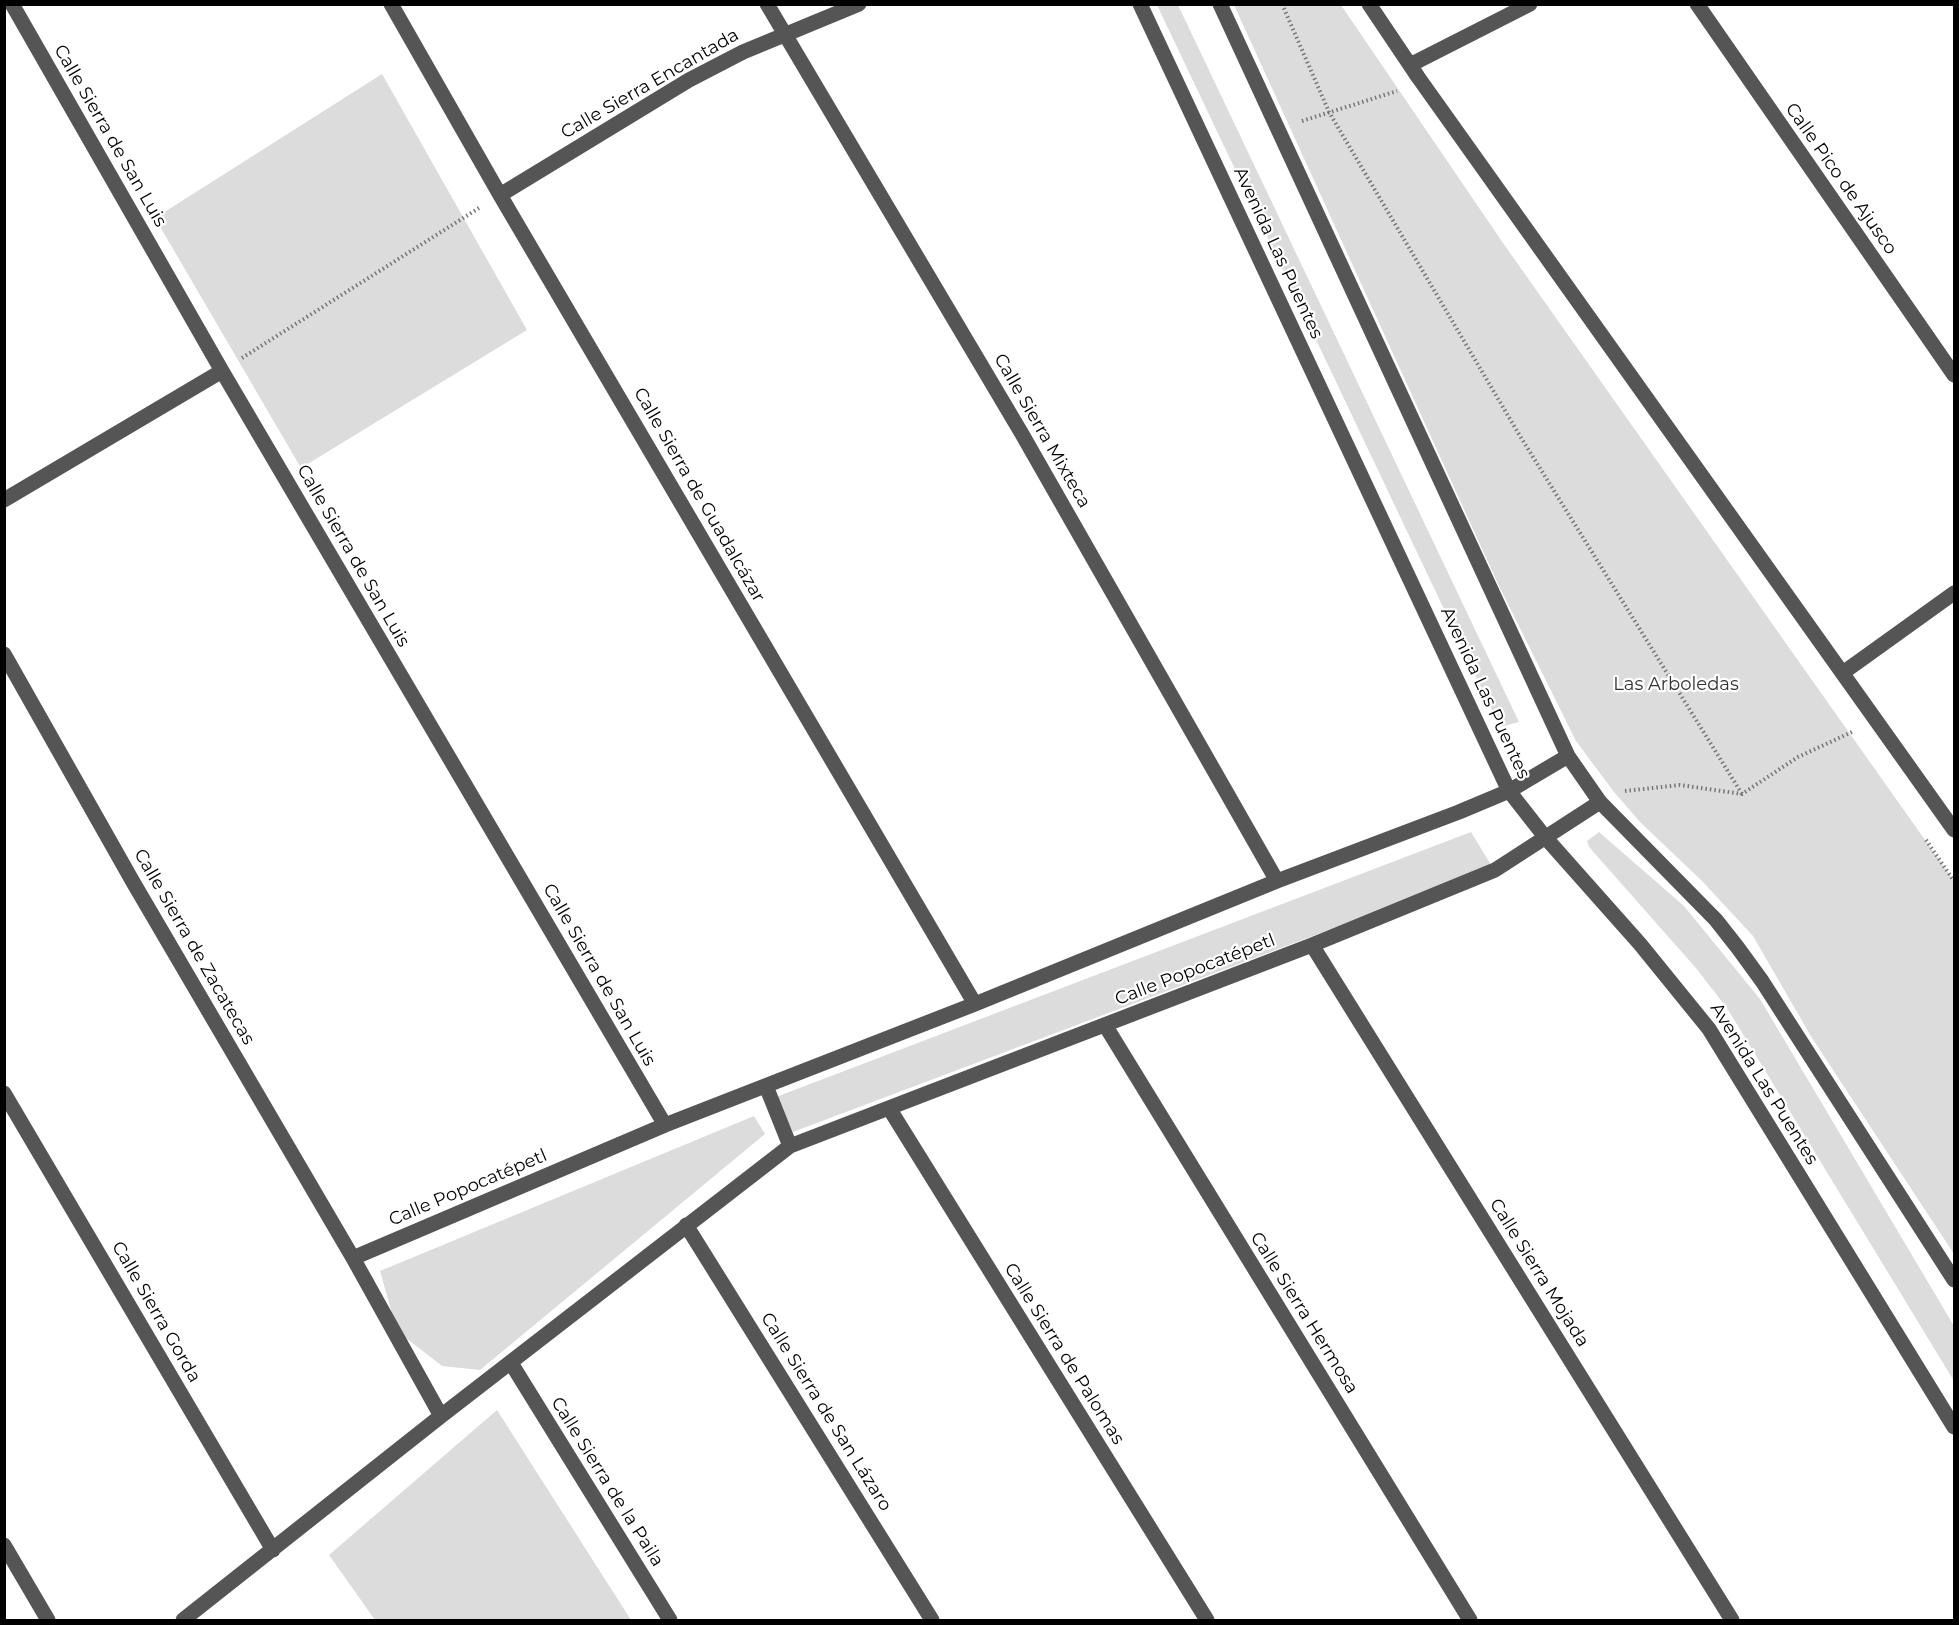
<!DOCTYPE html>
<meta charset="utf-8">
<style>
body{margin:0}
#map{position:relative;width:1959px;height:1625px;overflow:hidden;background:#fff;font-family:Montserrat,sans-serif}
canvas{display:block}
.frame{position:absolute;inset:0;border:6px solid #000;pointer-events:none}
</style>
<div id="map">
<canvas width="1959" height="1625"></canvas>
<div class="frame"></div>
</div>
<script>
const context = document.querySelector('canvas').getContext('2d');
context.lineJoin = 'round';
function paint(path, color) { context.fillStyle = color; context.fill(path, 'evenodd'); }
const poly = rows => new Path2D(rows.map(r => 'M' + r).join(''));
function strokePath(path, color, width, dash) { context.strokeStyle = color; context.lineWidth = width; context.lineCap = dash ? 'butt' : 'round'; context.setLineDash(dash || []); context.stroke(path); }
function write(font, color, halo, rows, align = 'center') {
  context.font = font + ' Montserrat,sans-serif'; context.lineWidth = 4.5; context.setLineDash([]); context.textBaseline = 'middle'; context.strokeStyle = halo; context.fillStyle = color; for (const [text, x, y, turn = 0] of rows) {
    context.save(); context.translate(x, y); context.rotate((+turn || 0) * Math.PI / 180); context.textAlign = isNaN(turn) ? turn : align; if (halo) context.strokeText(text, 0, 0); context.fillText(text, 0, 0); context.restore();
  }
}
paint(poly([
 [1157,5,1178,5,1519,722,1500,727],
 [1234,5,1341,5,1503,243,1954,881,1954,1254,1812,1038,1753,936,1702,881,1640,822,1614,792,1576,741,1499,586],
 [382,74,527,330,301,468,155,218],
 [1471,832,1493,868,793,1132,776,1097],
 [1599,832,1684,906,1760,999,1954,1326,1954,1381,1727,1008,1695,967,1589,847,1587,841],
 [754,1116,765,1134,480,1370,442,1366,397,1331,380,1271],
 [497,1410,631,1620,375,1620,329,1555]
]), '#dcdcdc');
strokePath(poly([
 [1282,4,1329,112,1520,436,1742,794],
 [1302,121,1397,91],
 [242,358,479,208],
 [1625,791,1680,785,1742,794,1798,757,1854,731],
 [1926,840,1954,881]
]), '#777', 4, [1.5, 3]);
strokePath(poly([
 [12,4,222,371,665,1125],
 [391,4,500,195,975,1004],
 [767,4,1022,434,1277,881],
 [1140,4,1509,791,1545,837,1640,944,1709,1029,1954,1427],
 [1220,4,1568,756,1600,802,1716,920,1738,948,1762,981,1954,1280],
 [1369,4,1418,77,1954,830],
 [1697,4,1954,375],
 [1410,65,1530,4],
 [500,195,689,80,743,52,859,4],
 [4,500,222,371],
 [4,654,133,882,353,1258,441,1416],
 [1844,672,1954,593],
 [1312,945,1732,1620],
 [1105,1025,1470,1620],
 [766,1086,790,1146],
 [4,1093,273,1550],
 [889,1108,1207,1620],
 [686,1225,932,1620],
 [353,1258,665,1125,975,1004,1277,881,1459,812,1509,791,1568,756],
 [511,1363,670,1620],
 [4,1545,48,1620],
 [183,1620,441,1416,790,1146,1312,945,1495,870,1600,802]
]), '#555', 15);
write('18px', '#000', '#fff', [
 ["Calle Sierra Encantada",650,84,-30],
 ["Calle Sierra de San Luis",110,136,60],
 ["Calle Pico de Ajusco",1841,179,55],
 ["Avenida Las Puentes",1278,253,65],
 ["Calle Sierra Mixteca",1042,431,60],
 ["Calle Sierra de Guadalcázar",699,495,60],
 ["Calle Sierra de San Luis",353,556,60],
 ["Avenida Las Puentes",1485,693,65],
 ["Calle Sierra de Zacatecas",194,947,60],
 ["Calle Popocatépetl",1195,970,-21],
 ["Calle Sierra de San Luis",599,975,60],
 ["Avenida Las Puentes",1764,1084,58],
 ["Calle Popocatépetl",468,1188,-23],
 ["Calle Sierra Mojada",1539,1273,58],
 ["Calle Sierra Gorda",156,1312,60],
 ["Calle Sierra Hermosa",1304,1313,58],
 ["Calle Sierra de Palomas",1064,1354,58],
 ["Calle Sierra de San Lázaro",826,1412,58],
 ["Calle Sierra de la Paila",607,1482,58]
]);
write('18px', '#333', '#fff', [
 ["Las Arboledas",1676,685]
]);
</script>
